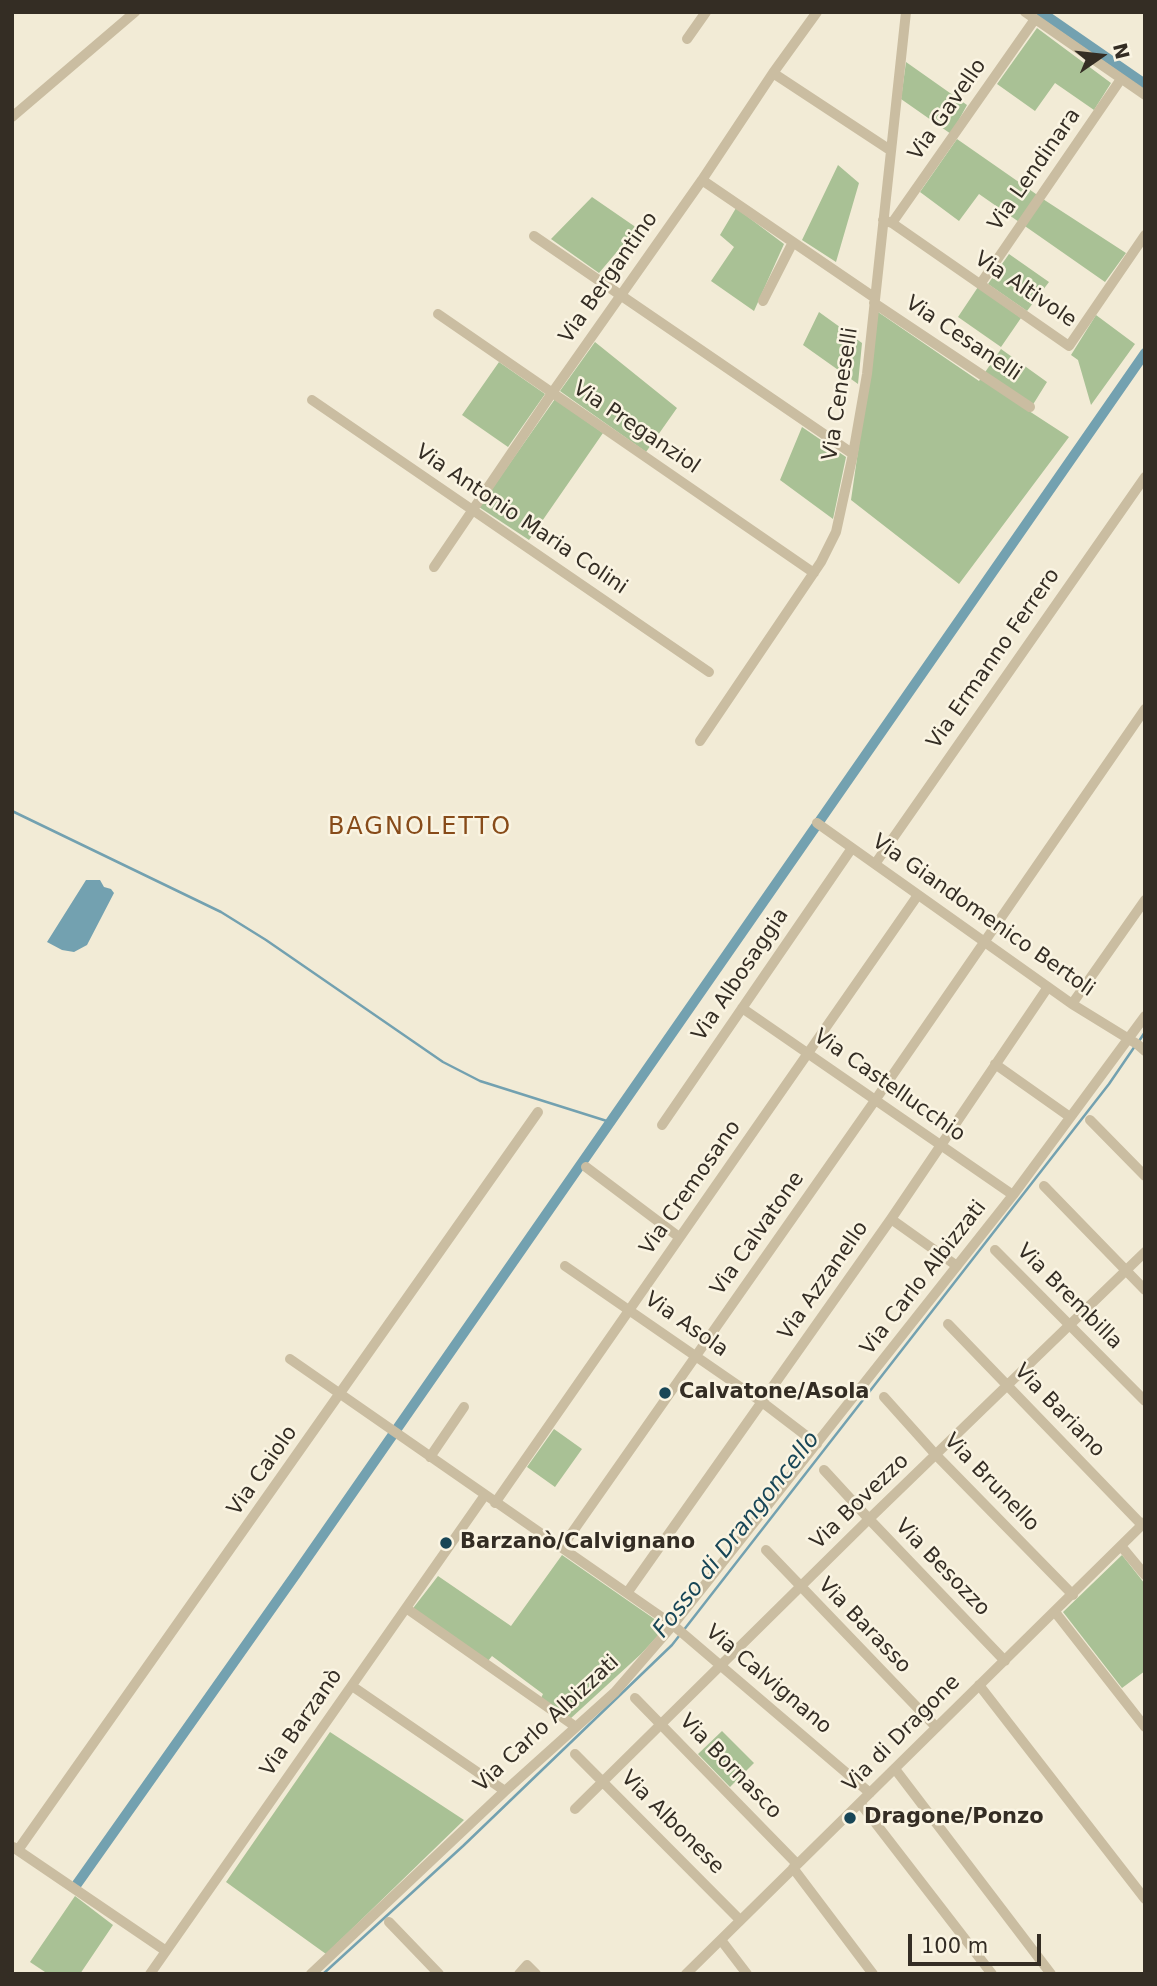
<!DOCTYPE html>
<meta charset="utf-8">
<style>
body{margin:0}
#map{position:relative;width:1157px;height:1986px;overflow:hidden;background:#f2ebd6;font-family:"DejaVu Sans",sans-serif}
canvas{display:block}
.frame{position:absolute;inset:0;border:14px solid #342d24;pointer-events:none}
.north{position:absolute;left:1066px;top:21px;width:70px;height:70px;-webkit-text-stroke:5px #faf4e2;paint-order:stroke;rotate:76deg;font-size:19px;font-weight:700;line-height:28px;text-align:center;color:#342d24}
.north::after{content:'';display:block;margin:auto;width:24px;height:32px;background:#342d24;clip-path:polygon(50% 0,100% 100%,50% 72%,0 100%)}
.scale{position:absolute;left:908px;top:1934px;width:133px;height:32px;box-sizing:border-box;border:4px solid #342d24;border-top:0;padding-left:9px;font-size:21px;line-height:24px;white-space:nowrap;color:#342d24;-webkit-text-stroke:5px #faf4e2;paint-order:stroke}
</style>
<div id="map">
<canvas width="1157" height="1986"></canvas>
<div class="frame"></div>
<div class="north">N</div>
<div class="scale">100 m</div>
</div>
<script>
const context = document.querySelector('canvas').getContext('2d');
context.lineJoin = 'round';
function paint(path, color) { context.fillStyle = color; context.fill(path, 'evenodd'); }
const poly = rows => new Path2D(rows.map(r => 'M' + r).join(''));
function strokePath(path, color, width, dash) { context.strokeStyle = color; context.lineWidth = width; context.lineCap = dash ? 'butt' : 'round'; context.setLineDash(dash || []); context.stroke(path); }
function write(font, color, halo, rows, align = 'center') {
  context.font = font + ' "DejaVu Sans",sans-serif'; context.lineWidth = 5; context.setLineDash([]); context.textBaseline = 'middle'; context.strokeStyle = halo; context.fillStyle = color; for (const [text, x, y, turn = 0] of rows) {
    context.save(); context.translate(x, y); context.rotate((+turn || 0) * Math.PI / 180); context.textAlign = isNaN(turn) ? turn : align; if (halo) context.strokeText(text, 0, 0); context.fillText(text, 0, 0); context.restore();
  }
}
paint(poly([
 [1037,28,1111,83,1094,110,1055,83,1035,111,997,84],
 [906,62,967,105,951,134,901,99],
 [957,139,1046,201,1126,253,1105,282,979,194,959,221,920,192],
 [838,165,859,183,836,262,802,240],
 [592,197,637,228,599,273,551,239],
 [736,208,784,244,754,311,711,281,734,247,720,235],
 [1009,254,1049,282,1027,311,988,284],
 [978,287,1021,318,1001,347,958,317],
 [819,312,862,343,858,384,803,345],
 [878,312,979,381,1001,349,1047,382,1029,411,1069,437,959,584,851,500],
 [1096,315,1135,344,1091,405,1078,360,1071,355],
 [595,342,677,408,646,452,560,391],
 [499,362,545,394,508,447,462,415],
 [555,399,603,433,529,540,479,507],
 [802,427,846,457,833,519,780,480],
 [554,1429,582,1449,555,1487,527,1467],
 [562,1555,666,1627,641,1654,570,1719,541,1698,543,1694,492,1656,488,1661,414,1610,414,1607,438,1576,511,1626],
 [1122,1555,1145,1584,1145,1671,1122,1688,1063,1612],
 [722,1731,754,1763,730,1787,698,1754],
 [330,1732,464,1820,326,1954,226,1882],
 [75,1896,113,1925,80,1974,48,1974,30,1962]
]), '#a9c195');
paint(poly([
 [86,880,100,880,104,887,111,889,114,893,87,945,74,952,62,950,47,942]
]), '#73a1b0');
strokePath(poly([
 [12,811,221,912,266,940,443,1062,480,1081,610,1122],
 [1139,1041,1145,1032],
 [683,1631,1109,1084,1135,1046],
 [323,1974,463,1846,672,1645,679,1636]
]), '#73a1b0', 2.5);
strokePath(poly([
 [1041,12,1145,84],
 [77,1884,296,1574,1145,353]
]), '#73a1b0', 10);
strokePath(poly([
 [1025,12,1145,95],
 [687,39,706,12],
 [773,73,890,150],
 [12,117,135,12],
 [702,180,875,298],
 [883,220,892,223,1069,346,1145,235],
 [892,223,1035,19],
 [534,236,853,454],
 [981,283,1121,79],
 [763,301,793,242],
 [874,303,1030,407],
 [438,314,814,573],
 [312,400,709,672],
 [434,567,552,393,702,180,773,73,817,12],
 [700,741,821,562,836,532,853,454,867,374,906,12],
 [817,823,1072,1004,1137,1044,1145,1051],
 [875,864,1145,477],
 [1072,1004,1145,900],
 [742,1008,1013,1195],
 [995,1064,1070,1117],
 [1090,1120,1145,1176],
 [662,1125,852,848],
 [586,1167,679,1237],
 [1044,1186,1145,1290],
 [891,1219,957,1266],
 [995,1250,1145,1401],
 [565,1266,762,1402,817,1444],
 [948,1324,1142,1525],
 [290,1359,673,1625,870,1793],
 [884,1397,936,1455,1073,1595],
 [430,1457,464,1407],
 [824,1470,869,1519,1005,1661],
 [495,1503,918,895],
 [1121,1546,1145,1575],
 [562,1547,876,1099,1145,709],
 [766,1550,936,1727],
 [627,1593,891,1219,1048,987],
 [406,1608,576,1727],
 [1055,1612,1145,1727],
 [979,1685,1145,1899],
 [352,1686,505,1791],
 [635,1698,797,1864],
 [575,1754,740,1920],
 [895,1769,1051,1974],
 [860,1803,992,1974],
 [575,1809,869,1519,1145,1252],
 [13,1847,166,1951],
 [18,1850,538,1112],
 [793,1868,873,1974],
 [389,1922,439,1974],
 [721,1940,747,1974],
 [150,1974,485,1495],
 [311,1974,505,1791,615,1692,673,1625,1013,1195,1145,1016],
 [519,1974,527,1965,536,1974],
 [686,1974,1145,1522]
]), '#cabda1', 10);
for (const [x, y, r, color] of [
 [665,1393,7,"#184657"],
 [446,1543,7,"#184657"],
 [850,1818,7,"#184657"]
]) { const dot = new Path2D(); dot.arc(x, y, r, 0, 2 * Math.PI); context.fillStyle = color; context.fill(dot); strokePath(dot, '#faf4e2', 2.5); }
write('21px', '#342d24', '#faf4e2', [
 ["Via Gavello",948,110,-55],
 ["Via Lendinara",1035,170,-55],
 ["Via Bergantino",609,278,-55],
 ["Via Altivole",1025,290,34],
 ["Via Cesanelli",963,339,34],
 ["Via Ceneselli",841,394,-81],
 ["Via Preganziol",636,428,34],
 ["Via Antonio Maria Colini",521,520,34],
 ["Via Ermanno Ferrero",994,659,-55],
 ["Via Giandomenico Bertoli",983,916,35],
 ["Via Albosaggia",741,975,-56],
 ["Via Castellucchio",889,1086,35],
 ["Via Cremosano",691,1188,-55],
 ["Via Calvatone",758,1234,-55],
 ["Via Carlo Albizzati",924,1278,-52],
 ["Via Azzanello",824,1281,-55],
 ["Via Brembilla",1069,1297,45],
 ["Via Asola",686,1325,35],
 ["Via Bariano",1059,1411,46],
 ["Via Caiolo",263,1471,-55],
 ["Via Brunello",991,1483,46],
 ["Via Bovezzo",860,1502,-44],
 ["Via Besozzo",942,1568,46],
 ["Via Barasso",864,1626,46],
 ["Via Calvignano",768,1680,40],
 ["Via Barzanò",302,1723,-55],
 ["Via Carlo Albizzati",547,1724,-43],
 ["Via di Dragone",902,1734,-45],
 ["Via Bornasco",730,1767,46],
 ["Via Albonese",672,1823,45]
]);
write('bold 21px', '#342d24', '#faf4e2', [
 ["Calvatone/Asola",679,1393],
 ["Barzanò/Calvignano",460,1543],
 ["Dragone/Ponzo",864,1818]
], 'left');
write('italic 23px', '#184657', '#faf4e2', [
 ["Fosso di Drangoncello",737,1535,-52]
]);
context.letterSpacing = '2px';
write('24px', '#874b19', '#faf4e2', [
 ["BAGNOLETTO",420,828]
]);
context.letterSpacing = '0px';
</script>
